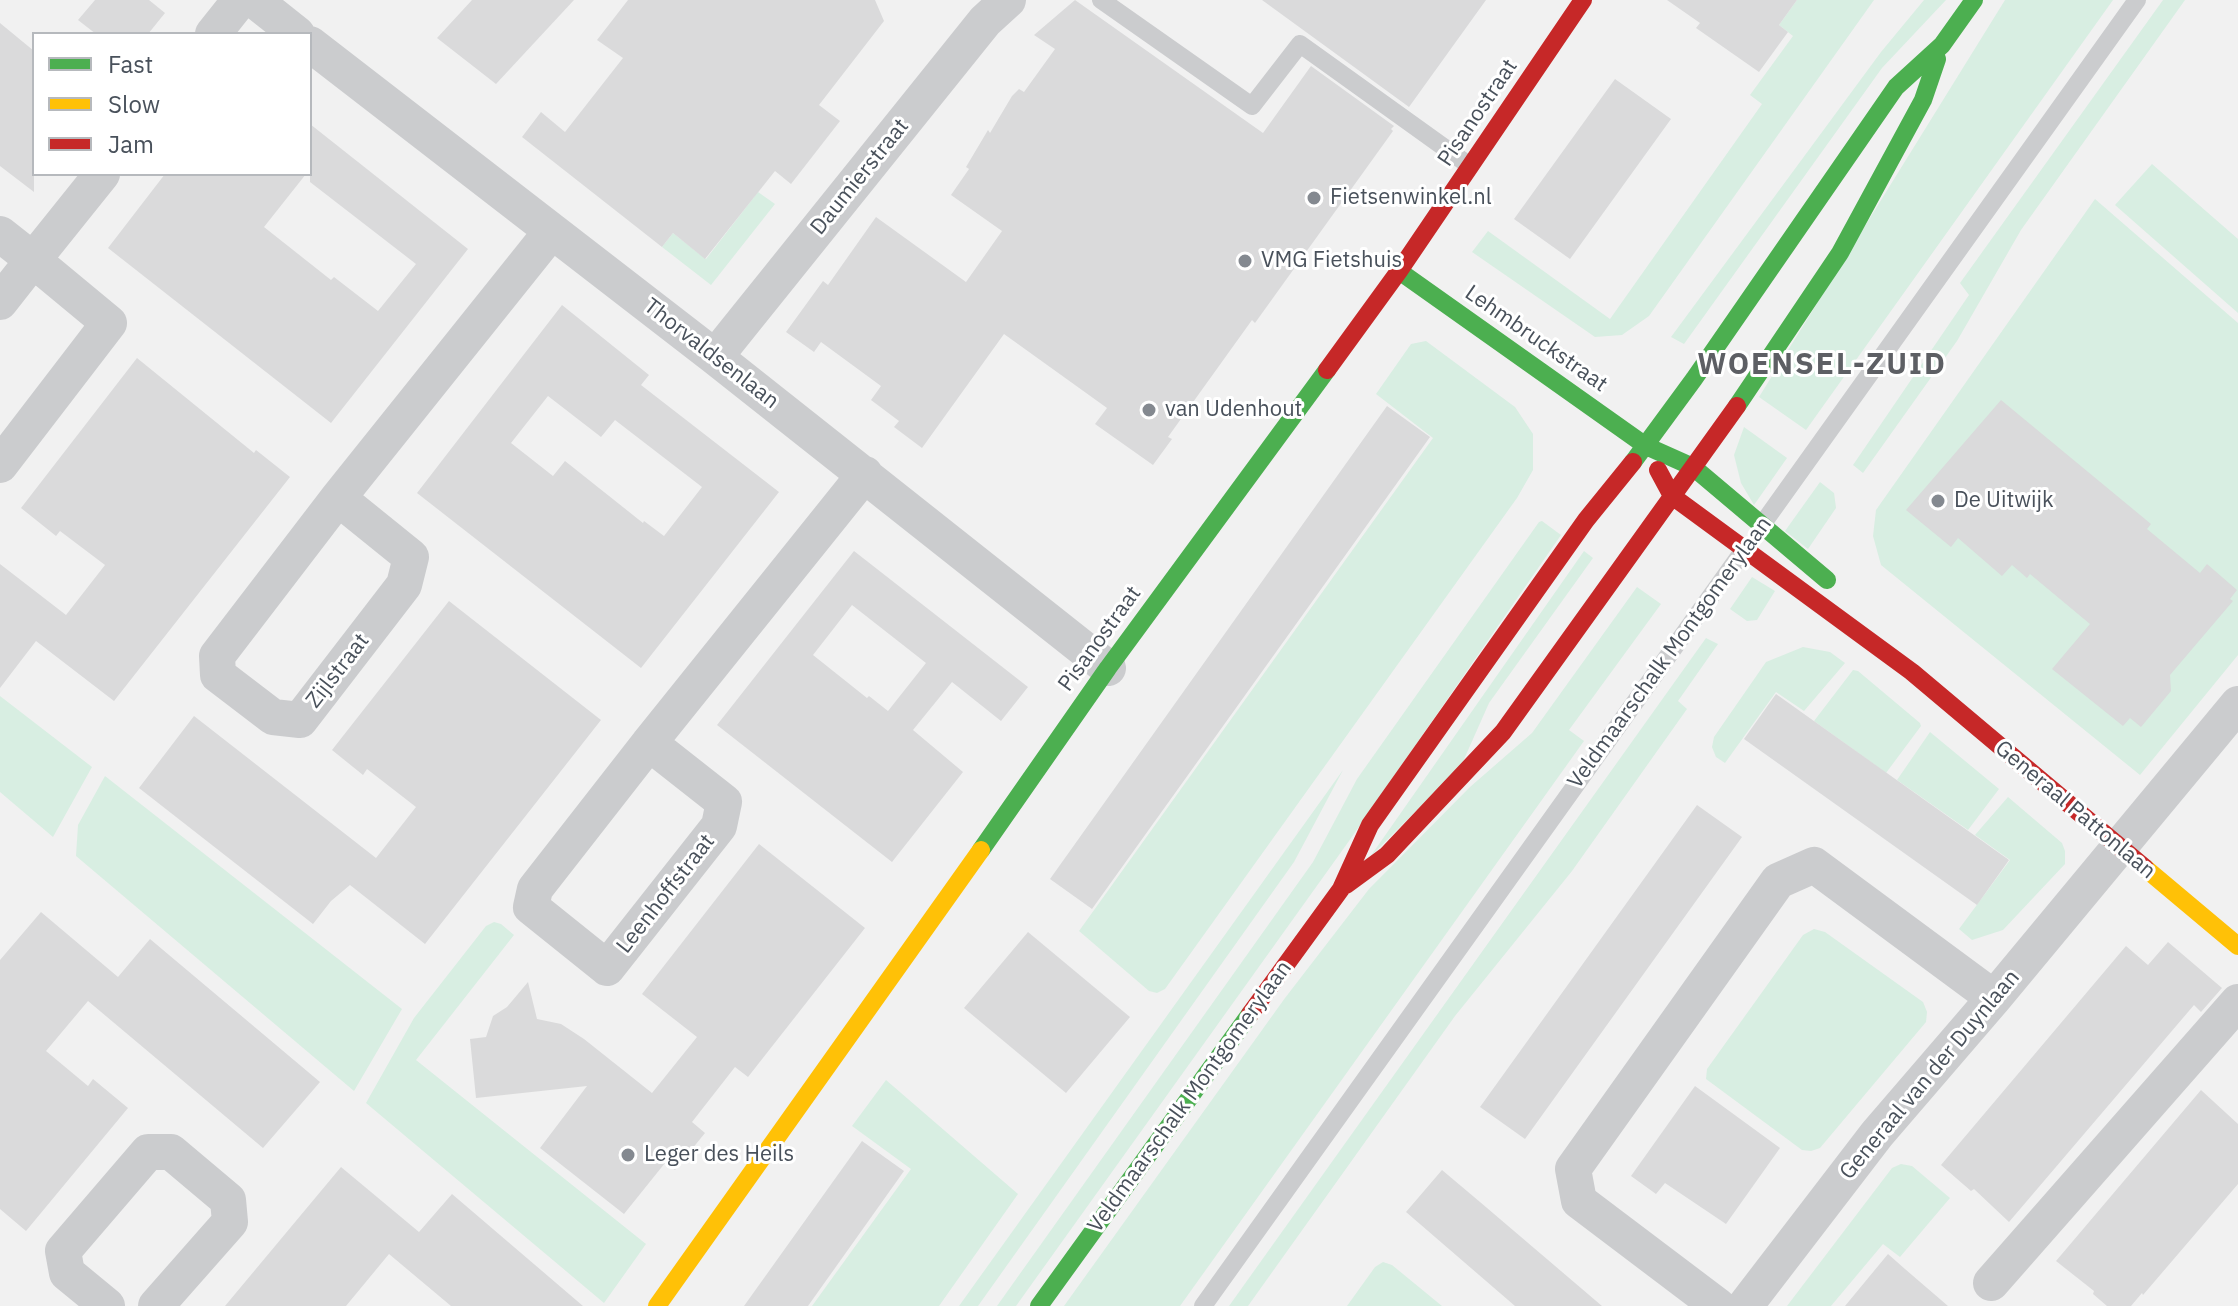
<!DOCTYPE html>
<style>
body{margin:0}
#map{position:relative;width:2238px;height:1306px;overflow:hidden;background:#f1f1f1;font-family:"IBM Plex Sans",sans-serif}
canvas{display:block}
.legend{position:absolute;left:32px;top:32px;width:280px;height:144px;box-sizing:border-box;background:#fff;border:2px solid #b6b9bd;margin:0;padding:10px 14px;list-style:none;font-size:24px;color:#49515b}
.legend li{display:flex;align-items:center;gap:16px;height:40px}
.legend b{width:40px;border:2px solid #b6b9bd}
</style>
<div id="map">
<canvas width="2238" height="1306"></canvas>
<ul class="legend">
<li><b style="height:10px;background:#4caf50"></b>Fast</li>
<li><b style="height:10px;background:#ffc107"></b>Slow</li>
<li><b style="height:10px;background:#c62828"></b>Jam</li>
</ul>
</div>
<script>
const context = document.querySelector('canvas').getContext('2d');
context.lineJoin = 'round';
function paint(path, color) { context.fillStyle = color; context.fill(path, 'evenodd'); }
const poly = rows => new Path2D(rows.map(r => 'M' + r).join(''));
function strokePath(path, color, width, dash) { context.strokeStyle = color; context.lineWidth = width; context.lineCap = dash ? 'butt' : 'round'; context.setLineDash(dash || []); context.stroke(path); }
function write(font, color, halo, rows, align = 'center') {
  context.font = font + ' "IBM Plex Sans",sans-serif'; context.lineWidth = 6; context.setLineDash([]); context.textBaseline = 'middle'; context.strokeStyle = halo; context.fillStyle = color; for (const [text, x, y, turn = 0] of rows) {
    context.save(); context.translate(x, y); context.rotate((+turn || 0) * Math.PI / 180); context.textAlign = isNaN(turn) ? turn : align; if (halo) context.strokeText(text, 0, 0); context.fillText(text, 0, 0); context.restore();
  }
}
paint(poly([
 [1797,0,1874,0,1649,316,1622,335,1595,337,1472,252,1488,231,1610,319,1762,104,1750,95,1793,36,1779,25],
 [1924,0,1946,0,1882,68,1684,344,1671,337,1881,52],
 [2005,0,2113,0,1806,430,1759,397],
 [2163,0,2185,0,2021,230,1957,341,1863,473,1853,465,1969,295,1960,283],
 [2152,164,2238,239,2238,313,2115,205],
 [758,192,775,204,711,285,662,247,673,233,706,259],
 [2095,199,2238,323,2238,655,2140,775,1881,565,1873,536,1876,510],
 [1426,341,1515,407,1533,434,1533,470,1517,498,1165,989,1157,993,1149,991,1079,931,1433,438,1376,394,1411,344],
 [1744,427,1787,458,1754,505,1741,483,1734,455],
 [1820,482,1834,493,1836,508,1808,549,1785,531],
 [1542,521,1561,535,1349,841,1016,1306,997,1306,1313,862,1357,779,1539,522],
 [1584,551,1593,558,1489,703,1461,766,1370,857],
 [1752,577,1775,591,1757,620,1747,621,1730,609],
 [1637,587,1661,604,1569,730,1584,741,1180,1306,1064,1306,1285,998,1369,889,1470,787,1532,733],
 [1706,638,1718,644,1678,701,1687,709,1572,871,1455,1016,1248,1306,1229,1306],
 [1803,647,1830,652,1845,663,1804,711,1776,692,1725,763,1716,757,1712,747,1714,737,1766,662],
 [1853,670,1858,671,1920,723,1921,726,1886,773,1814,721],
 [0,696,92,767,53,837,0,792],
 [1930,732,1999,789,1968,830,1897,780],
 [1343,770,1294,862,978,1306,959,1306],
 [105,776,402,1009,354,1091,76,856,78,825],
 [2008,797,2062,843,2065,851,2065,864,2003,930,1972,940,1959,929,2010,860,1975,835],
 [494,922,501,924,514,935,416,1060,646,1244,604,1303,366,1103,414,1018,486,926],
 [1814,929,1825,932,1923,1002,1927,1012,1926,1022,1820,1148,1811,1151,1802,1150,1706,1079,1707,1069,1803,935],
 [886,1080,1018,1194,939,1306,812,1306,911,1169,852,1126],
 [1901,1164,1912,1166,1950,1198,1900,1257,1883,1244,1831,1306,1787,1306,1892,1168],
 [1383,1262,1392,1265,1442,1306,1347,1306,1375,1267]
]), '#d8eee2');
paint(poly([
 [95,0,149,0,165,13,148,34,96,34,78,20],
 [472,0,574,0,496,84,437,38],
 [628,0,875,0,884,21,819,105,840,121,791,184,775,171,705,259,673,233,662,247,522,137,541,112,565,132,623,58,597,40],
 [1075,0,1263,133,1311,66,1394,126,1391,129,1393,131,1255,323,1252,320,1168,437,1172,439,1153,465,1095,424,1107,408,1004,334,922,448,894,427,899,421,871,400,881,386,821,342,814,352,786,332,823,281,828,285,876,217,966,282,1002,231,951,195,969,169,966,167,988,130,990,133,1012,96,1019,89,1024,92,1055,49,1034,35],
 [1262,0,1486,0,1409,107],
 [1667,0,1797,0,1779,25,1788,32,1759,72,1696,28,1700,23],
 [0,23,34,51,34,192,0,166],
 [1615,79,1671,119,1570,259,1514,219],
 [310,124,468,249,331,423,108,248,165,174,306,174,264,227,331,280,334,277,378,311,416,264,310,182],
 [562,305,649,375,641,385,779,492,641,668,417,493],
 [548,396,601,437,615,420,702,487,664,536,644,521,643,523,565,461,553,476,511,443],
 [137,358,254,453,256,450,290,477,114,701,36,641,0,688,0,564,66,615,105,565,60,531,56,536,21,508],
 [2001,400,2151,524,2147,529,2200,573,2207,564,2237,590,2230,599,2233,601,2170,675,2171,691,2141,727,2130,718,2123,726,2052,669,2090,624,2030,574,2027,578,2012,565,2002,576,1958,538,1951,547,1906,510],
 [1387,406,1430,437,1092,909,1050,879],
 [854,551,1028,687,1001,721,952,682,913,730,963,772,892,862,717,725],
 [852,605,926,663,888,711,869,696,867,698,813,655],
 [449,601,601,720,425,944,350,885,331,901,313,924,139,788,194,716,376,858,416,807,367,769,363,775,332,750],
 [1776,694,2009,860,1977,905,1744,739],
 [1697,805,1742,837,1525,1139,1480,1107],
 [759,844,865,928,748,1077,735,1067,692,1122,705,1133,675,1170,665,1163,624,1214,540,1148,587,1086,476,1098,470,1039,486,1037,493,1016,507,1007,528,982,537,1019,561,1024,584,1039,652,1093,697,1037,642,994],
 [41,912,118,977,150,939,320,1082,263,1148,88,1001,46,1051,88,1086,93,1079,128,1108,26,1231,0,1209,0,960],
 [1028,932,1130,1017,1066,1093,964,1008],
 [2168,942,2222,988,2201,1012,2194,1005,2009,1222,1974,1189,1971,1191,1941,1165,2126,946,2148,965],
 [1695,1086,1780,1148,1726,1224,1665,1183,1656,1194,1631,1176],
 [2201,1090,2238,1124,2238,1184,2143,1295,2142,1293,2131,1306,2107,1306,2093,1294,2094,1291,2056,1261],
 [862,1141,904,1171,808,1306,744,1306],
 [341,1167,419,1232,452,1194,583,1306,451,1306,389,1254,346,1306,225,1306],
 [1442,1170,1480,1202,1602,1306,1515,1306,1406,1212],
 [1888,1254,1905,1269,1948,1306,1845,1306]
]), '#dadadb');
strokePath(poly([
 [1101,0,1252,106,1300,44,1470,166],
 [1761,526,2137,0],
 [1203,1306,1746,547]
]), '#cbccce', 18);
strokePath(poly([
 [254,0,297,34],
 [213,34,240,0],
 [310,44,715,357,1108,668],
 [0,234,33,260,102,174],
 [0,302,33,260,109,323,0,465],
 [715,357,985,21,1008,0],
 [338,498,411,557,404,585,300,720,273,717,218,675,217,656,338,498,551,232],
 [649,743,724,802,719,826,607,968,531,907,535,889,649,743],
 [649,743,865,474],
 [1991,1283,2238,1002],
 [107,1306,67,1273,63,1251,148,1152,171,1152,228,1200,230,1222,156,1306],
 [1718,1306,1579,1201,1573,1169,1778,881,1814,865,1994,998],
 [1745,1306,1877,1134,1994,998,2238,704]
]), '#cbccce', 36);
strokePath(poly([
 [1399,271,1646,446,1693,467,1827,580],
 [1737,406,1840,253,1923,100,1937,59],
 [1633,462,1694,379,1896,87,1942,45,1974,0],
 [981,850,1108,668,1327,370],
 [1039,1306,1250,1014]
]), '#4caf50', 18);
strokePath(poly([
 [2145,868,2238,946],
 [657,1306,981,850]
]), '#ffc107', 18);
strokePath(poly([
 [1327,370,1399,271,1583,0],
 [1658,470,1672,496,1912,672,2145,868],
 [1346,885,1387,855,1503,732,1737,406],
 [1250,1014,1341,889,1370,825,1586,520,1633,462]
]), '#c62828', 18);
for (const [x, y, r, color] of [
 [1314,198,8,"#848990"],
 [1245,261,8,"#848990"],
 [1149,410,8,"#848990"],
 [1938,501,8,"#848990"],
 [628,1155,8,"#848990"]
]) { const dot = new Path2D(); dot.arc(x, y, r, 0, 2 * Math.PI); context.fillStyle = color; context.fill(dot); strokePath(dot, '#fff', 3); }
write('22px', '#49515b', '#fff', [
 ["Pisanostraat",1478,113,-56],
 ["Daumierstraat",860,177,-51],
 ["Lehmbruckstraat",1536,339,35],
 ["Thorvaldsenlaan",711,354,38],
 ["Pisanostraat",1100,639,-54],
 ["Veldmaarschalk Montgomerylaan",1670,653,-54],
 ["Zijlstraat",338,671,-52],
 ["Generaal Pattonlaan",2075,810,40],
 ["Leenhoffstraat",666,894,-52],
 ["Generaal van der Duynlaan",1930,1075,-50],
 ["Veldmaarschalk Montgomerylaan",1190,1097,-54]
]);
write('22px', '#49515b', '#fff', [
 ["Fietsenwinkel.nl",1330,198],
 ["VMG Fietshuis",1261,261],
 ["van Udenhout",1165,410],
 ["De Uitwijk",1954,501],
 ["Leger des Heils",644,1155]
], 'left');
context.letterSpacing = '2px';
write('bold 30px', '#5d5f64', '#fff', [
 ["WOENSEL-ZUID",1822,365]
]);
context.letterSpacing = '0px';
</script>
